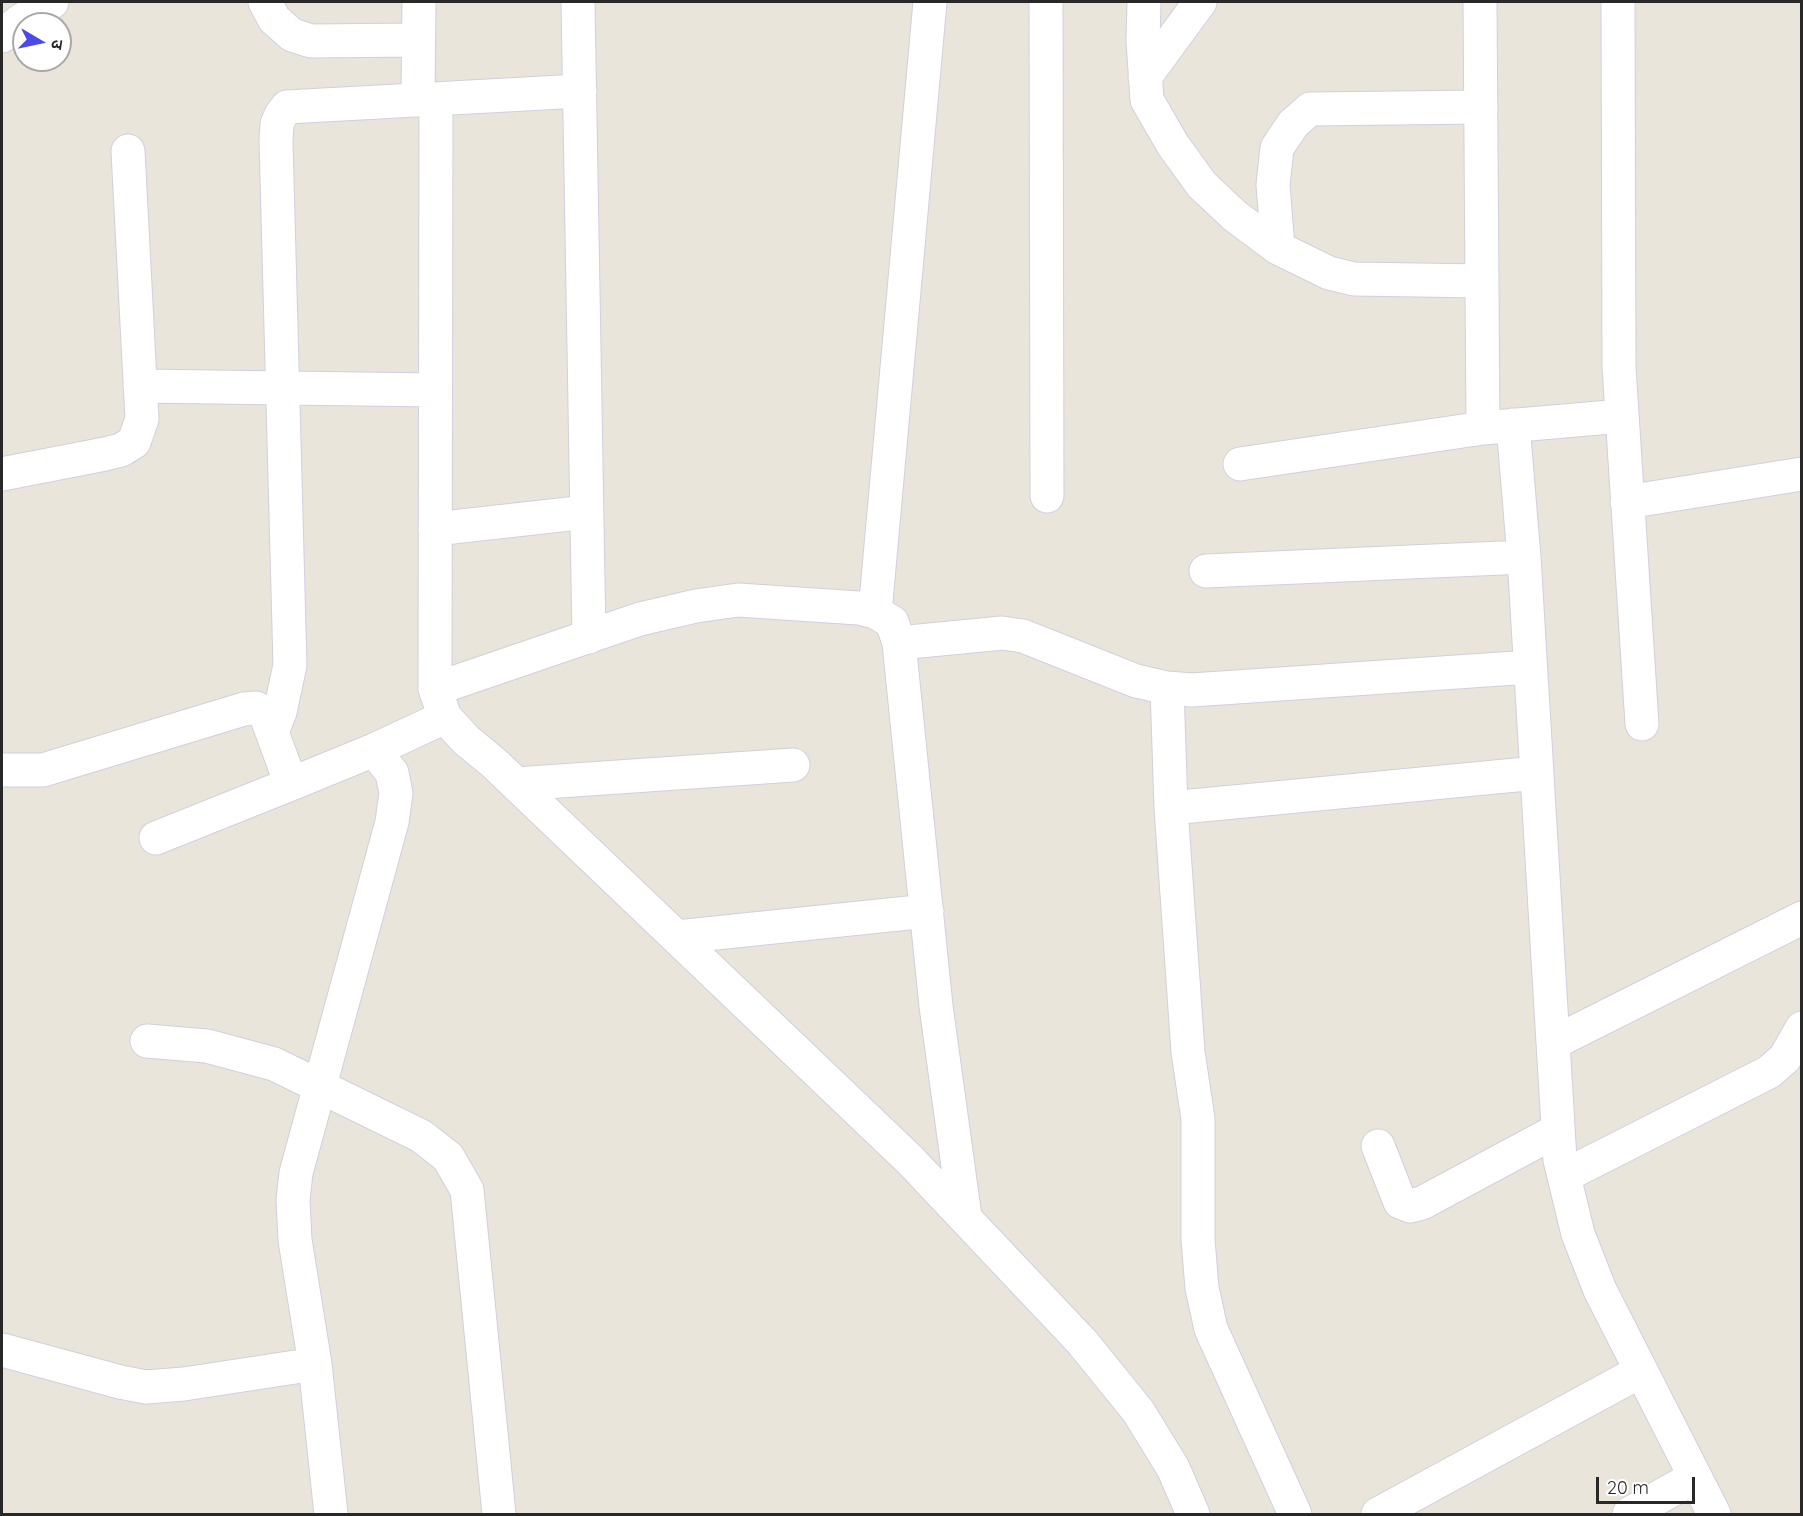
<!DOCTYPE html>
<meta charset="utf-8">
<style>
body{margin:0}
#map{position:relative;width:1803px;height:1516px;overflow:hidden;background:#e9e5db;font-family:Quicksand,"Noto Sans Devanagari",sans-serif}
canvas{display:block}
.frame{position:absolute;inset:0;border:3px solid #282828;pointer-events:none}
.north{position:absolute;left:12px;top:12px;width:60px;height:60px;box-sizing:border-box;background:#fff;border:2px solid #a9a9a9;border-radius:50%;rotate:99deg;font-size:16px;font-weight:700;line-height:24px;text-align:center;color:#282828}
.north::after{content:'';display:block;margin:auto;width:21px;height:27px;background:#4b4ae6;clip-path:polygon(50% 0,100% 100%,50% 72%,0 100%)}
.scale{position:absolute;left:1596px;top:1477px;width:99px;height:27px;box-sizing:border-box;border:3px solid #282828;border-top:0;padding-left:8px;font-size:18px;line-height:21px;white-space:nowrap;color:#282828;-webkit-text-stroke:4px #fff;paint-order:stroke}
</style>
<div id="map">
<canvas width="1803" height="1516"></canvas>
<div class="frame"></div>
<div class="north">उ</div>
<div class="scale">20 m</div>
</div>
<script>
const context = document.querySelector('canvas').getContext('2d');
context.lineJoin = 'round';
const poly = rows => new Path2D(rows.map(r => 'M' + r).join(''));
function strokePath(path, color, width, dash) { context.strokeStyle = color; context.lineWidth = width; context.lineCap = dash ? 'butt' : 'round'; context.setLineDash(dash || []); context.stroke(path); }
const street = poly([
 [265,2,274,19,292,35,311,41,418,40],
 [578,2,589,637],
 [1046,2,1047,496],
 [1144,2,1143,41,1147,100,1173,145,1202,185,1235,216,1278,248,1329,273,1354,279,1482,281],
 [1480,2,1483,428],
 [1618,2,1619,367,1642,724],
 [2,36,20,21,52,2],
 [1145,77,1200,2],
 [436,99,435,689,445,717,466,740,494,763,910,1160,1082,1342,1138,1411,1173,1468,1193,1514],
 [418,100,419,2],
 [1278,248,1273,185,1277,148,1293,124,1310,109,1481,107],
 [140,386,435,390],
 [1513,425,1524,557,1560,1160,1578,1234,1600,1290,1714,1514],
 [1240,464,1483,428,1622,416],
 [2,474,105,454,121,450,134,442,142,419,128,151],
 [1627,502,1802,474],
 [435,529,587,512],
 [1206,571,1524,557],
 [875,612,930,2],
 [899,643,1002,633,1023,636,1136,681,1167,688,1192,690,1530,667],
 [1167,688,1171,808,1188,1052,1198,1119,1198,1240,1202,1288,1211,1329,1295,1514],
 [435,689,640,619,696,606,738,600,859,608,875,612,892,622,899,643,936,1006,965,1217],
 [272,732,280,712,290,665,276,141,277,124,281,115,287,107,580,91],
 [2,770,43,770,244,709,256,708,265,713,291,784,374,750,445,717],
 [516,784,793,765],
 [1171,808,1537,773],
 [156,838,291,784],
 [677,937,927,911],
 [147,1041,207,1046,274,1064,421,1136,448,1157,467,1190,499,1514],
 [1553,1043,1802,918],
 [1378,1146,1400,1202,1410,1206,1422,1203,1558,1130],
 [1564,1176,1769,1072,1785,1058,1802,1028],
 [2,1350,120,1382,146,1387,184,1384,315,1364],
 [331,1514,315,1364,295,1240,293,1200,296,1173,392,822,396,793,392,773,374,750],
 [1378,1514,1641,1371],
 [1629,1514,1695,1477]
]);
strokePath(street, '#d0d0df', 35);
strokePath(street, '#fff', 33);
</script>
